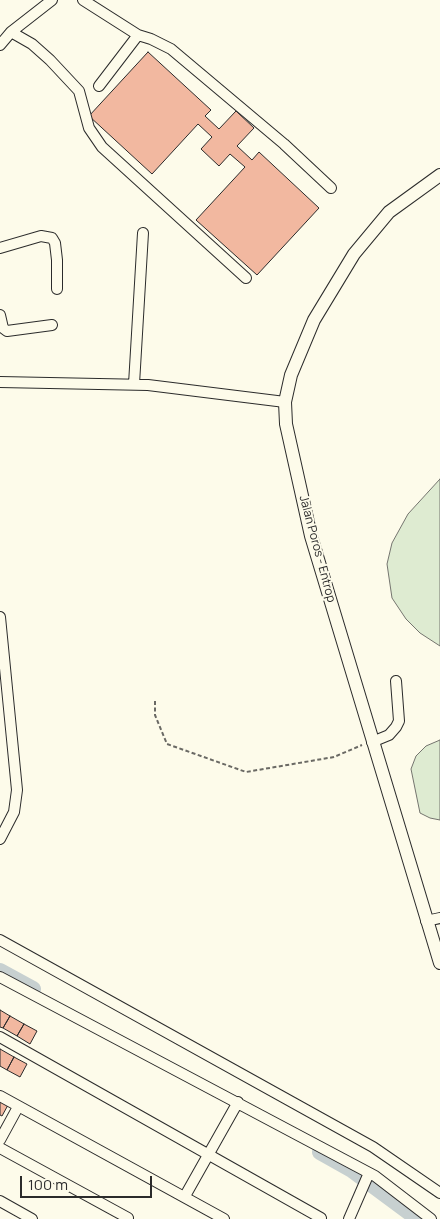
<!DOCTYPE html>
<style>
body{margin:0}
#map{position:relative;width:440px;height:1219px;overflow:hidden;background:#fdfbea;font-family:Manrope,sans-serif}
canvas{display:block}
.scale{position:absolute;left:20px;top:1176px;width:132px;height:22px;box-sizing:border-box;border:2px solid #2b2b2b;border-top:0;padding-left:6px;font-size:15px;line-height:18px;white-space:nowrap;color:#2b2b2b;-webkit-text-stroke:4px #fdfbea;paint-order:stroke}
</style>
<div id="map">
<canvas width="440" height="1219"></canvas>
<div class="scale">100 m</div>
</div>
<script>
const context = document.querySelector('canvas').getContext('2d');
context.lineJoin = 'round';
function paint(path, color) { context.fillStyle = color; context.fill(path, 'evenodd'); }
const poly = rows => new Path2D(rows.map(r => 'M' + r).join(''));
function strokePath(path, color, width, dash) { context.strokeStyle = color; context.lineWidth = width; context.lineCap = dash ? 'butt' : 'round'; context.setLineDash(dash || []); context.stroke(path); }
function write(font, color, halo, rows, align = 'center') {
  context.font = font + ' Manrope,sans-serif'; context.lineWidth = 4; context.setLineDash([]); context.textBaseline = 'middle'; context.strokeStyle = halo; context.fillStyle = color; for (const [text, x, y, turn = 0] of rows) {
    context.save(); context.translate(x, y); context.rotate((+turn || 0) * Math.PI / 180); context.textAlign = isNaN(turn) ? turn : align; if (halo) context.strokeText(text, 0, 0); context.fillText(text, 0, 0); context.restore();
  }
}
const green = poly([
 [440,479,440,646,420,633,406,619,392,598,387,564,392,543,408,514,440,479],
 [440,740,440,820,430,818,420,813,411,769,416,756,426,746,440,740]
]);
paint(green, '#deebd1');
strokePath(green, '#74746e', 1);
strokePath(poly([
 [0,971,33,989],
 [320,1152,352,1170,418,1219]
]), '#c7d0d0', 16);
const building = poly([
 [148,52,211,110,205,116,219,129,236,111,254,128,237,146,252,160,259,152,319,208,257,275,196,220,245,167,230,154,219,166,201,149,212,137,198,124,152,174,89,116,148,52],
 [0,1010,10,1016,3,1028,0,1027,0,1010],
 [10,1016,24,1024,17,1036,3,1028,10,1016],
 [24,1024,37,1031,30,1044,17,1036,24,1024],
 [0,1049,14,1057,7,1070,0,1066,0,1049],
 [14,1057,27,1064,20,1077,7,1070,14,1057],
 [0,1101,8,1105,2,1116,0,1115,0,1101]
]);
paint(building, '#f2b8a0');
strokePath(building, '#2b2b2b', 1);
const minor = poly([
 [83,0,138,35],
 [11,32,52,0],
 [0,45,11,32,32,44,50,60,79,91,89,128,102,147,246,278],
 [99,86,138,35,151,39,171,49,284,144,331,188],
 [0,248,41,236,52,238,55,243,57,260,57,289],
 [0,315,3,328,7,331,52,325],
 [0,382,148,385,285,402],
 [134,384,143,233],
 [0,617,17,790,14,812,0,839],
 [372,742,389,735,396,727,399,721,396,681],
 [426,921,440,918],
 [0,940,373,1147,440,1193],
 [0,977,375,1176,431,1219],
 [0,1037,321,1218],
 [0,1096,224,1219],
 [0,1140,18,1107],
 [0,1148,128,1218],
 [185,1196,238,1102],
 [0,1201,32,1219],
 [349,1219,369,1173]
]);
const major = poly([
 [440,175,389,212,354,254,314,320,291,375,285,402,286,424,311,536,440,963]
]);
strokePath(minor, '#2b2b2b', 12);
strokePath(major, '#2b2b2b', 14);
strokePath(poly([
 [155,701,155,715,167,744,246,772,334,757,362,745]
]), '#6a6964', 2, [4, 2.5]);
strokePath(minor, '#fdfbea', 10);
strokePath(major, '#fdfbea', 12);
write('12px', '#2b2b2b', '#fdfbea', [
 ["Jalan Poros - Entrop",317,549,75]
]);
</script>
